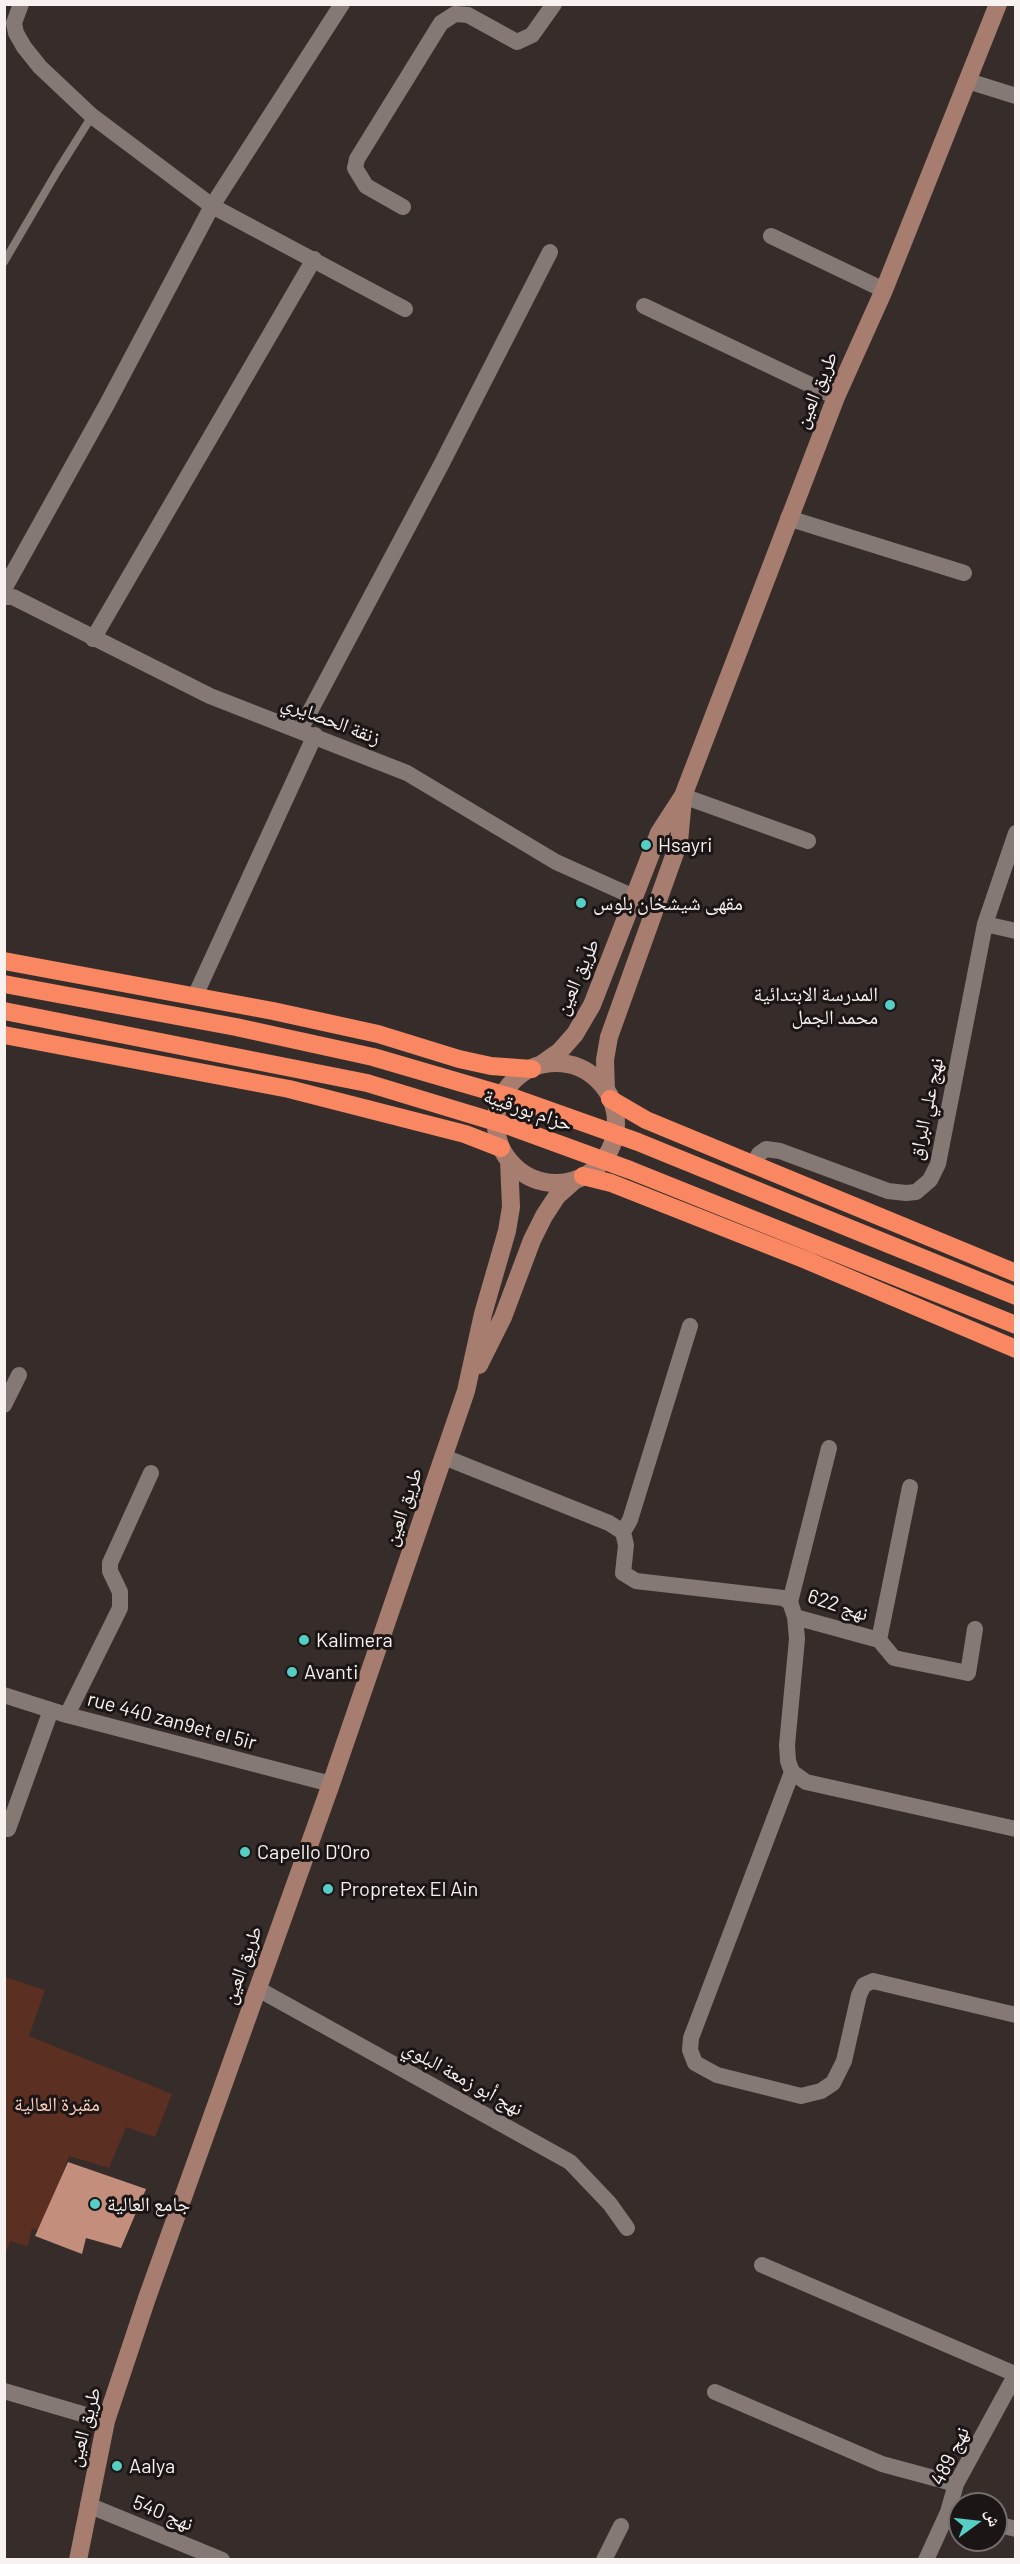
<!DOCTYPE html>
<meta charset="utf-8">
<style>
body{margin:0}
#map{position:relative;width:1020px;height:2564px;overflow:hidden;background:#362d2a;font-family:Barlow,"Noto Naskh Arabic",sans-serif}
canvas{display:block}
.frame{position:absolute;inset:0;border:6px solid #f7f1ef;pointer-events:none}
.north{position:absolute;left:948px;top:2492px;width:60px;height:60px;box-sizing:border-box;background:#1b1615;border:2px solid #736e6c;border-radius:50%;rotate:75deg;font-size:16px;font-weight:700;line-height:24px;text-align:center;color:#f7f1ef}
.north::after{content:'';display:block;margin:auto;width:21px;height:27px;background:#55cec6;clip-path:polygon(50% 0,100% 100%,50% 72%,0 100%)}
</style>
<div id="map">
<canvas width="1020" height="2564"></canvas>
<div class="frame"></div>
<div class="north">ش</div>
</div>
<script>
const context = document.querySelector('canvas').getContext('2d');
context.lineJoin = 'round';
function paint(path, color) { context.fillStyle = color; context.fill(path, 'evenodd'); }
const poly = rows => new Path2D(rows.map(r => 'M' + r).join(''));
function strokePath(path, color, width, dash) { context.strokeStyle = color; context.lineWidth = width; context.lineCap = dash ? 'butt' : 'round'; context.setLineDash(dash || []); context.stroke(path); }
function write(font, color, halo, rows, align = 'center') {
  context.font = font + ' Barlow,"Noto Naskh Arabic",sans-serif'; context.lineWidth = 6; context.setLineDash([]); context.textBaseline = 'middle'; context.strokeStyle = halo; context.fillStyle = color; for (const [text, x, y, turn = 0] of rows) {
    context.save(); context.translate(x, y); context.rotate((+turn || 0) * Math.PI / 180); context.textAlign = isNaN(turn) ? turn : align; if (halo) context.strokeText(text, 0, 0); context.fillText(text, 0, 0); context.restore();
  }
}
paint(poly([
 [5,1977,45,1990,29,2036,172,2094,155,2137,126,2127,109,2168,69,2156,40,2231,32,2228,28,2246,10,2241,5,2256]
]), '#5b2f21');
paint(poly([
 [68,2162,146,2189,121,2248,86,2238,82,2254,35,2236]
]), '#c38e7c');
strokePath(poly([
 [4,262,58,170,92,116]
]), '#847975', 8);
strokePath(poly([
 [21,4,14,23,16,33,24,47,40,67,92,116,212,206,405,309],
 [968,81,1016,96],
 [403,207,366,186,355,168,357,159,441,23,455,14,468,15,517,42,532,35,554,4],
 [771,236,884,290],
 [644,306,836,397],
 [788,518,964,573],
 [4,589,106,406,212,206,342,4],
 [4,597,13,597,210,696,407,773,556,862,634,897],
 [93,639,314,259],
 [300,730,441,465,550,252],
 [683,796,808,841],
 [985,924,1016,931],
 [195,996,315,735],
 [753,1165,759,1154,766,1149,780,1151,888,1191,906,1193,916,1192,930,1180,938,1164,985,924,1016,833],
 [4,1405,19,1375],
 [444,1457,609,1523,623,1532,626,1545,623,1573,636,1581,783,1598,790,1602,795,1617,879,1640,894,1658,968,1673,975,1629],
 [623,1532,630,1520,690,1326],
 [790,1602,829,1448],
 [795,1617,797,1639,787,1745,788,1761,792,1772,806,1782,1016,1829],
 [879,1640,910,1487],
 [4,1695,67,1715,331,1784],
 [67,1715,120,1608,120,1592,110,1571,110,1563,151,1473],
 [792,1772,691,2038,690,2050,695,2063,717,2075,801,2096,821,2091,833,2083,844,2061,859,1995,864,1985,873,1981,1016,2015],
 [8,1829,51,1710],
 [258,1989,570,2162,610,2204,627,2228],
 [762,2265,1015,2374],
 [4,2391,106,2421],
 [715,2392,882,2464,956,2484],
 [88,2505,222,2560],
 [996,2524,1016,2529],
 [604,2560,621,2526],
 [926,2560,948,2512,956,2484,1016,2374]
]), '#847975', 16);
strokePath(poly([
 '496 1123a60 60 0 1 1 120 0a60 60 0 1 1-120 0Z',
 [540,1065,560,1051,575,1034,592,1005,659,833,683,796,836,397,884,290,998,4],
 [606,1090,605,1060,609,1037,679,842,683,799],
 [479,1365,503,1317,532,1240,544,1216,557,1196,575,1180],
 [78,2560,106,2421,147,2298,331,1784,466,1391,483,1314,507,1231,511,1207,509,1160]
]), '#a77d6f', 18);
strokePath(poly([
 [4,961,273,1011,378,1034,459,1059,491,1066,532,1069],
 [4,984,236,1027,373,1057,517,1099,638,1142,1016,1296],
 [4,1011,367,1083,512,1127,630,1170,1016,1325],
 [4,1035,289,1089,465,1134,501,1148],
 [610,1099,646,1120,1016,1273],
 [583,1176,611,1183,806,1260,1016,1349]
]), '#f98761', 18);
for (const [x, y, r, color] of [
 [646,845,6,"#55cec6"],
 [581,903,6,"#55cec6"],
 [890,1005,6,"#55cec6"],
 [304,1640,6,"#55cec6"],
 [292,1672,6,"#55cec6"],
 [245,1852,6,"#55cec6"],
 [328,1889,6,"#55cec6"],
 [95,2204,6,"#55cec6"],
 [117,2466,6,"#55cec6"]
]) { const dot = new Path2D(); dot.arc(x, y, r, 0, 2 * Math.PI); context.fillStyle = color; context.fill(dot); strokePath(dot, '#1b1615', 2); }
write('20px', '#f7f1ef', '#1b1615', [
 ["طريق العين",816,390,-67],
 ["زنقة الحصايري",331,720,21],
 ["طريق العين",577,977,-66],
 ["نهج علي البراق",926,1109,-78],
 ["حزام بورقيبة",528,1110,19],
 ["طريق العين",403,1507,-71],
 ["نهج 622",838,1605,18],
 ["rue 440 zan9et el 5ir",172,1721,15],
 ["طريق العين",242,1965,-70],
 ["نهج أبو زمعة البلوي",463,2078,29],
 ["طريق العين",84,2427,-75],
 ["نهج 489",950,2456,-64],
 ["نهج 540",163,2513,22]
]);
write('20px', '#f7f1ef', '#1b1615', [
 ["Hsayri",658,845],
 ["مقهى شيشخان بلوس",593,903],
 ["المدرسة الابتدائية",878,994,"right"],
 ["محمد الجمل",878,1017,"right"],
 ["Kalimera",316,1640],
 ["Avanti",304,1672],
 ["Capello D'Oro",257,1852],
 ["Propretex El Ain",340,1889],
 ["جامع العالية",107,2204],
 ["Aalya",129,2466]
], 'left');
write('20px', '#fecdbd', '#1b1615', [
 ["مقبرة العالية",57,2104]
]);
</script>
